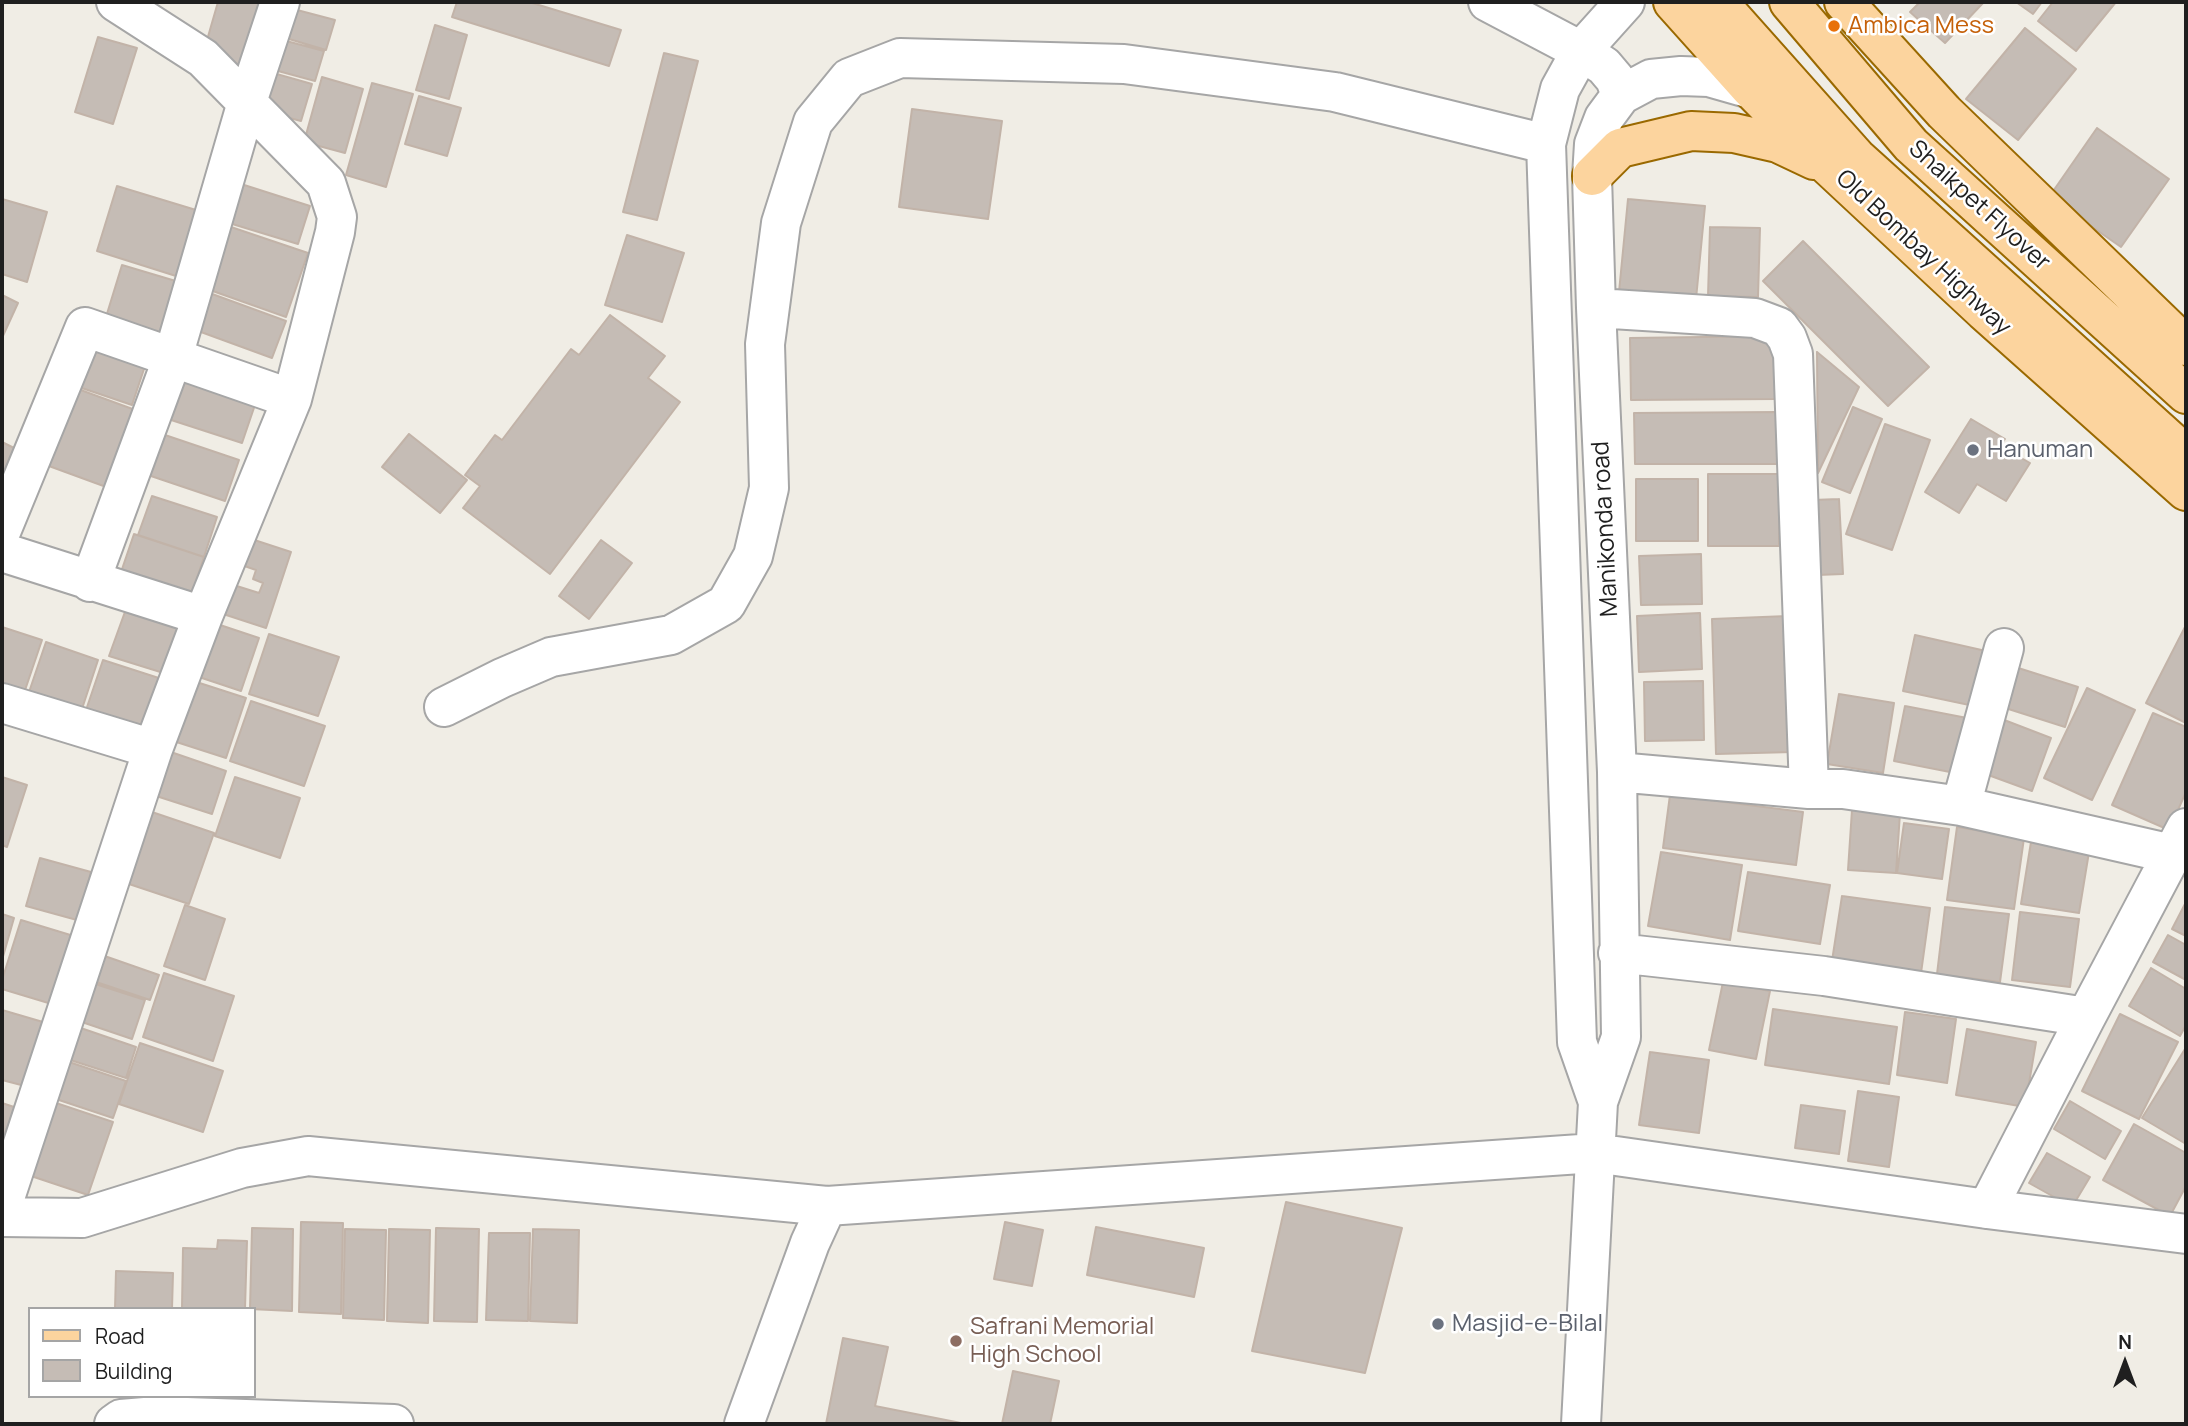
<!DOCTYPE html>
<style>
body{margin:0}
#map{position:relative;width:2188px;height:1426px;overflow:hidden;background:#f0ede5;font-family:Manrope,sans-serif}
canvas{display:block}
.frame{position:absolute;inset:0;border:4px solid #1f1f1f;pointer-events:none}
.legend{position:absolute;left:28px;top:1307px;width:228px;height:91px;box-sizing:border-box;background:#fff;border:2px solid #a5a5a5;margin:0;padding:9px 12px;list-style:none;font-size:21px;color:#1f1f1f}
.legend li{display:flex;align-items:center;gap:14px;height:35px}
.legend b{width:35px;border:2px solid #a5a5a5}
.north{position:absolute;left:2090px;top:1328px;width:70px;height:70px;-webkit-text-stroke:5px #fff;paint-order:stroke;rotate:0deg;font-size:19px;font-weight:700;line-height:28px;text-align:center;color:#1f1f1f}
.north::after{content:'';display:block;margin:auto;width:24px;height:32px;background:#1f1f1f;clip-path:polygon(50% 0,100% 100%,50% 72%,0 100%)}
</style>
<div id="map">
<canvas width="2188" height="1426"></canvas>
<div class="frame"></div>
<ul class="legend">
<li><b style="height:9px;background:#fcd49e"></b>Road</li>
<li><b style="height:19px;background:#c5bcb5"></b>Building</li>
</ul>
<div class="north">N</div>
</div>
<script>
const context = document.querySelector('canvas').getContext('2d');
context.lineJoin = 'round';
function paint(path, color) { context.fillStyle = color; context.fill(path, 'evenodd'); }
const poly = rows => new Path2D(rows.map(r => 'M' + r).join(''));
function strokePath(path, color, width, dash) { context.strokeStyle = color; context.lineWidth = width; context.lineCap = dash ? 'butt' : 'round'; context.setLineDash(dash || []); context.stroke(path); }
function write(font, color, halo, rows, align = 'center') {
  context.font = font + ' Manrope,sans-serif'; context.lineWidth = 5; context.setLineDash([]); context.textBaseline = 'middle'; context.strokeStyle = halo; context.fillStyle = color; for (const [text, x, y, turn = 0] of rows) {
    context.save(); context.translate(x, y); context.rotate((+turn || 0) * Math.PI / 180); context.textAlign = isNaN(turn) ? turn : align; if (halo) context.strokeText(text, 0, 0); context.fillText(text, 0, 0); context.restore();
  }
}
const building = poly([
 [218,2,271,2,252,69,203,54,218,2],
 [457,2,529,2,621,30,609,66,452,17,457,2],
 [1920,2,1984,2,1945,43,1910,12,1920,2],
 [2016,2,2042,2,2033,14,2016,2],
 [2053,2,2116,2,2076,51,2038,21,2053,2],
 [297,10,335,20,326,50,289,39,297,10],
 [435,25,467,35,449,99,416,90,435,25],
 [2025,28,2076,69,2018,140,1966,99,2025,28],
 [98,37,137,48,113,124,75,112,98,37],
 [275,38,324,51,315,81,267,68,275,38],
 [664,53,698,61,657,220,623,212,664,53],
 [266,71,312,84,301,121,256,109,266,71],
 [322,77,363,89,345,153,304,142,322,77],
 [372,83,413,94,386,187,346,175,372,83],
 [419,96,461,108,447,156,405,144,419,96],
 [912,109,1002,121,988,219,899,207,912,109],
 [2097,128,2169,179,2121,247,2049,197,2097,128],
 [241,184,310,206,298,244,229,223,241,184],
 [117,186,196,210,176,276,97,251,117,186],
 [2,199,47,212,27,282,2,274,2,199],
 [1628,199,1705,206,1696,299,1619,292,1628,199],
 [228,226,308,253,286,317,207,289,228,226],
 [1710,227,1760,228,1758,297,1708,296,1710,227],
 [627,235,684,253,662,322,605,305,627,235],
 [1803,241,1929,367,1888,406,1763,281,1803,241],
 [122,265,179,282,159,347,102,330,122,265],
 [204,291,286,321,272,358,190,328,204,291],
 [2,295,18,303,2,338,2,295],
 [610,315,665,356,648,378,680,402,550,574,463,508,480,486,465,475,495,435,502,440,571,349,579,355,610,315],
 [1775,336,1776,399,1631,400,1630,338,1775,336],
 [85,341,146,363,132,405,70,384,85,341],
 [1817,352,1859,387,1818,473,1817,352],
 [180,373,257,399,242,443,165,418,180,373],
 [67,385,138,411,109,488,38,462,67,385],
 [1853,407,1882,419,1850,493,1822,482,1853,407],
 [1777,412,1777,464,1635,464,1634,413,1777,412],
 [1971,419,2005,439,2000,446,2030,463,2006,501,1977,484,1959,513,1925,492,1971,419],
 [1885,424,1930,440,1892,550,1846,534,1885,424],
 [159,433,239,460,225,501,145,474,159,433],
 [409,434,467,480,440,513,382,467,409,434],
 [2,442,28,455,2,490,2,442],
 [1708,474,1779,474,1779,546,1708,546,1708,474],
 [1636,479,1698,479,1698,541,1636,541,1636,479],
 [152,496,217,517,204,557,138,535,152,496],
 [1839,499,1843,574,1817,575,1813,500,1839,499],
 [134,534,204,557,189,602,119,578,134,534],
 [239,535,291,552,266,628,214,611,224,582,259,593,263,583,253,579,256,570,230,561,239,535],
 [601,540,632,563,589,619,559,596,601,540],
 [1701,554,1702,604,1641,605,1639,556,1701,554],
 [126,609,185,629,170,675,109,656,126,609],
 [1700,613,1702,669,1639,672,1637,616,1700,613],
 [1788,616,1793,752,1716,754,1712,619,1788,616],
 [208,621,259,638,241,691,190,674,208,621],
 [2186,625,2186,723,2146,703,2186,625],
 [2,627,42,640,21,702,2,696,2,627],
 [269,634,339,657,318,716,249,694,269,634],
 [1915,635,1986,651,1974,706,1903,691,1915,635],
 [46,642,98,660,79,718,26,701,46,642],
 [103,660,168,681,148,741,83,719,103,660],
 [2012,666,2078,687,2065,727,1999,706,2012,666],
 [184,678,246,698,226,758,164,738,184,678],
 [1703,681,1704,740,1645,741,1644,682,1703,681],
 [2087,688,2135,710,2092,800,2044,778,2087,688],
 [1839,694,1894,703,1883,773,1827,764,1839,694],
 [251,701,325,726,304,786,230,761,251,701],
 [1905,706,1967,718,1955,773,1894,761,1905,706],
 [2153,713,2186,727,2186,792,2169,830,2112,805,2153,713],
 [1999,718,2051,738,2032,791,1980,772,1999,718],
 [165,750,226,771,212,814,150,794,165,750],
 [2,777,27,785,7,847,2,845,2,777],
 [235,777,300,798,280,858,215,836,235,777],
 [1670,795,1803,812,1796,865,1663,848,1670,795],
 [143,809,214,833,189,904,120,881,143,809],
 [1852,810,1900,813,1896,873,1848,870,1852,810],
 [1904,823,1949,829,1942,879,1897,873,1904,823],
 [1957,827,2024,838,2014,909,1947,900,1957,827],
 [2031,842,2089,852,2079,913,2021,904,2031,842],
 [1661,852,1742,865,1730,940,1648,926,1661,852],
 [40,858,91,872,77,920,26,906,40,858],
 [1748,872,1830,885,1820,944,1738,931,1748,872],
 [1842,896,1930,908,1921,973,1832,961,1842,896],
 [2186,902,2186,936,2172,929,2186,902],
 [185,905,225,919,205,980,164,966,185,905],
 [1945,907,2009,914,2000,982,1937,974,1945,907],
 [2020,912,2079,919,2070,987,2012,980,2020,912],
 [2,914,14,918,2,960,2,914],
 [21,920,77,937,55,1005,2,989,2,980,21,920],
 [2168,935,2186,945,2186,980,2153,962,2168,935],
 [96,953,159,975,150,1000,87,979,96,953],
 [2151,968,2186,989,2186,1025,2180,1036,2129,1006,2151,968],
 [164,973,234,996,213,1061,143,1037,164,973],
 [86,981,145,1000,132,1039,73,1019,86,981],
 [1723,982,1770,991,1756,1059,1709,1050,1723,982],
 [1773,1009,1897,1027,1889,1084,1765,1065,1773,1009],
 [2,1010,43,1022,25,1086,2,1080,2,1010],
 [1905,1012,1956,1019,1947,1083,1897,1075,1905,1012],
 [2120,1014,2178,1042,2139,1119,2082,1091,2120,1014],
 [72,1025,136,1047,126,1078,61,1057,72,1025],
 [1967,1029,2036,1042,2025,1107,1956,1095,1967,1029],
 [140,1043,223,1071,203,1132,119,1104,140,1043],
 [2185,1049,2186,1050,2186,1144,2142,1118,2185,1049],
 [1650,1052,1709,1060,1699,1133,1639,1125,1650,1052],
 [60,1059,126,1081,113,1118,47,1096,60,1059],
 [1858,1091,1899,1097,1889,1167,1848,1161,1858,1091],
 [47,1100,113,1122,88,1195,22,1173,47,1100],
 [2070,1101,2121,1131,2105,1159,2054,1129,2070,1101],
 [2,1103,17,1108,2,1147,2,1103],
 [1801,1105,1845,1111,1839,1154,1795,1148,1801,1105],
 [2134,1124,2186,1153,2186,1186,2170,1216,2103,1180,2134,1124],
 [2047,1153,2090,1177,2072,1207,2029,1183,2047,1153],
 [1286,1202,1402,1228,1365,1373,1252,1351,1286,1202],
 [301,1222,343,1223,341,1314,299,1312,301,1222],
 [1005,1222,1043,1230,1032,1286,994,1279,1005,1222],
 [1096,1227,1204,1248,1194,1297,1087,1275,1096,1227],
 [252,1228,293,1229,292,1311,250,1309,252,1228],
 [436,1228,479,1229,477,1322,434,1321,436,1228],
 [345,1229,386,1230,384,1320,343,1318,345,1229],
 [389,1229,430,1230,428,1323,387,1321,389,1229],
 [533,1229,579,1230,577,1323,530,1321,533,1229],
 [489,1233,530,1233,528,1321,486,1320,489,1233],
 [218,1240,247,1241,245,1309,182,1308,183,1248,217,1249,218,1240],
 [116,1271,173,1273,172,1309,115,1309,116,1271],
 [843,1338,888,1347,875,1406,966,1424,826,1424,843,1338],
 [1013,1371,1059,1381,1050,1424,1002,1424,1013,1371]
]);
paint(building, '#c5bcb5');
strokePath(building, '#c2b3a8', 2);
const minor = poly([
 [1488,2,1581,51,1604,66,1615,79,1621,95],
 [1596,308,1755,318,1779,327,1787,338,1793,354,1809,789,1617,772],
 [2,529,85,327,292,399],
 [2,552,203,616],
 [90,582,173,357,247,102,280,2],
 [2,703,153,749],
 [444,707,502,678,551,657,671,635,726,604,753,556,769,488,765,344,781,223,813,122,849,78,900,58,1124,64,1335,92,1546,144],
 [1809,789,1843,789,1961,806,2172,854],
 [1961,806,2004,648],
 [1618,953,1824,976,2086,1017,2186,828],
 [1598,1102,1577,1042,1546,144,1560,89,1581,51,1625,2],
 [2,1207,153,749,203,616,292,399,335,232,337,217,326,183,203,58,116,2],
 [1987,1209,2086,1017],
 [2,1217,82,1218,242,1168,308,1156,827,1206,1595,1153,1987,1209,2186,1234],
 [114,1424,121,1419,157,1416,394,1424],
 [744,1424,810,1243,827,1206],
 [1581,1424,1598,1102,1621,1037,1617,772,1596,308,1592,176,1594,144,1604,118,1621,95,1651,79,1681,76,1709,77,1751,89]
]);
const major = poly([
 [1673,2,1751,89,1808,147,1984,311,2186,491],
 [1718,2,1856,157,2186,455],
 [1789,2,1911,145,2186,394],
 [1844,2,1944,112,2186,346],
 [1592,176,1620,148,1691,131,1734,133,1778,143,1814,160]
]);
strokePath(minor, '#a6a6a6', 42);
strokePath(major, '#9a6900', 42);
strokePath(minor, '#fff', 38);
strokePath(major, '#fcd49e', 38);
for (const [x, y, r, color] of [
 [1834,26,7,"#e8710a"],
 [1973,450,7,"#6b7280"],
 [1438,1324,7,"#6b7280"],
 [956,1341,7,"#8d6e63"]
]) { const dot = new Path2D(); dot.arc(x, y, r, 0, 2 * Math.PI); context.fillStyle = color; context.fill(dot); strokePath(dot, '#fff', 2.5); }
write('24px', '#c56008', '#fff', [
 ["Ambica Mess",1848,26]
], 'left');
write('24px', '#1f1f1f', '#fff', [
 ["Shaikpet Flyover",1979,206,42],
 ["Old Bombay Highway",1923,253,43],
 ["Manikonda road",1606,529,-93]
]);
write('24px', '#5b616d', '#fff', [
 ["Hanuman",1987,450],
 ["Masjid-e-Bilal",1452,1324]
], 'left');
write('24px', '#785e54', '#fff', [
 ["Safrani Memorial",970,1327],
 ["High School",970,1355]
], 'left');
</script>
